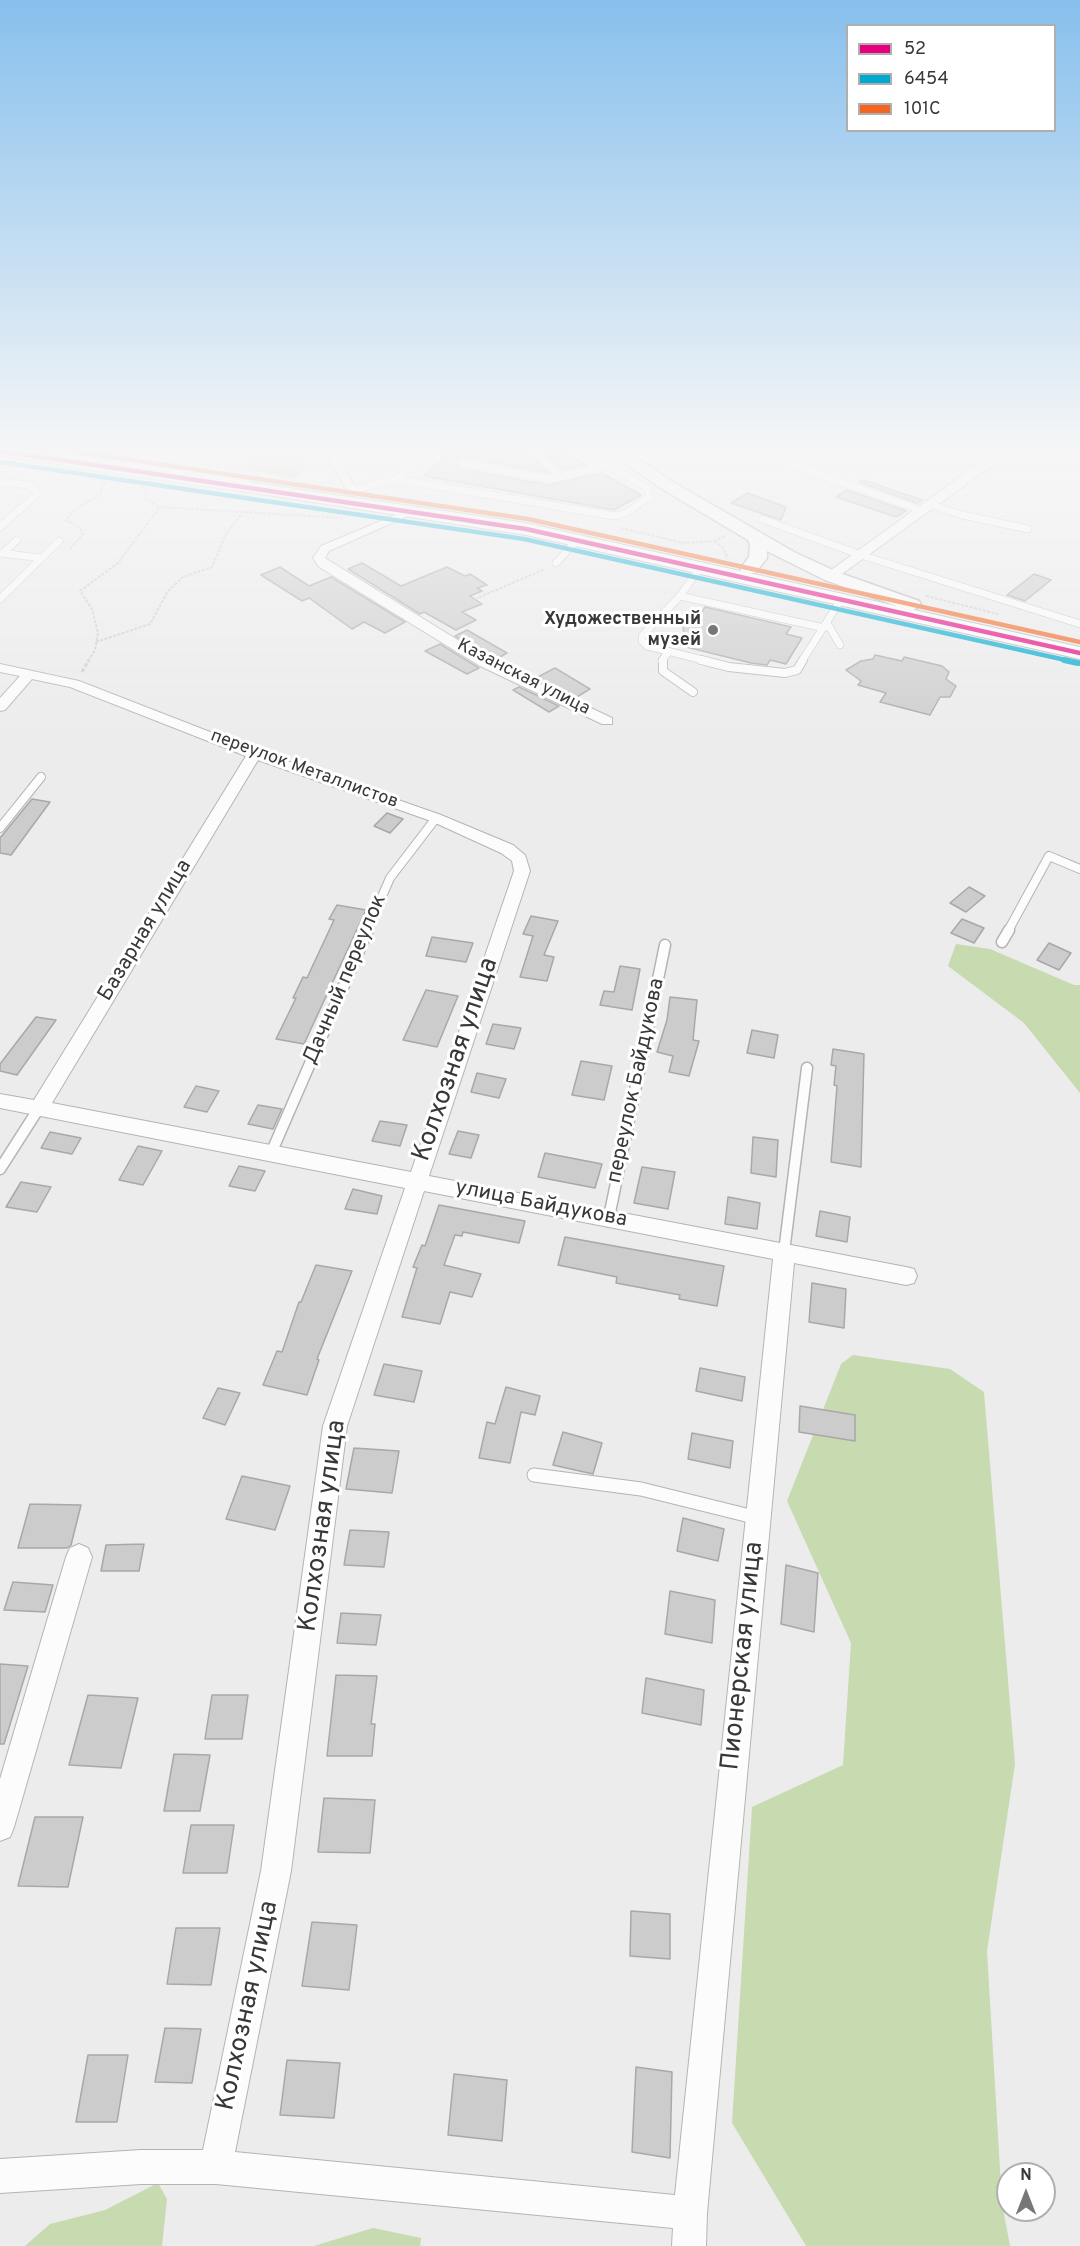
<!DOCTYPE html>
<meta charset="utf-8">
<style>
body{margin:0}
#map{position:relative;width:1080px;height:2246px;overflow:hidden;background:#ececed;font-family:Overpass,sans-serif}
canvas{display:block}
.legend{position:absolute;left:846px;top:24px;width:210px;height:108px;box-sizing:border-box;background:#fff;border:2px solid #afafb0;margin:0;padding:8px 10px;list-style:none;font-size:18px;color:#383739}
.legend li{display:flex;align-items:center;gap:12px;height:30px}
.legend b{width:30px;border:2px solid #afafb0}
.north{position:absolute;left:996px;top:2162px;width:60px;height:60px;box-sizing:border-box;background:#fff;border:2px solid #afafb0;border-radius:50%;rotate:0deg;font-size:16px;font-weight:700;line-height:24px;text-align:center;color:#383739}
.north::after{content:'';display:block;margin:auto;width:21px;height:27px;background:#777678;clip-path:polygon(50% 0,100% 100%,50% 72%,0 100%)}
</style>
<div id="map">
<canvas width="1080" height="2246"></canvas>
<ul class="legend">
<li><b style="height:8px;background:#e5007d"></b>52</li>
<li><b style="height:8px;background:#00a9ce"></b>6454</li>
<li><b style="height:8px;background:#f26522"></b>101С</li>
</ul>
<div class="north">N</div>
</div>
<script>
const context = document.querySelector('canvas').getContext('2d');
context.lineJoin = 'round';
function paint(path, color) { context.fillStyle = color; context.fill(path, 'evenodd'); }
const poly = rows => new Path2D(rows.map(r => 'M' + r).join(''));
function strokePath(path, color, width, dash) { context.strokeStyle = color; context.lineWidth = width; context.lineCap = dash ? 'butt' : 'round'; context.setLineDash(dash || []); context.stroke(path); }
function write(font, color, halo, rows, align = 'center') {
  context.font = font + ' Overpass,sans-serif'; context.lineWidth = 6; context.setLineDash([]); context.textBaseline = 'middle'; context.strokeStyle = halo; context.fillStyle = color; for (const [text, x, y, turn = 0] of rows) {
    context.save(); context.translate(x, y); context.rotate((+turn || 0) * Math.PI / 180); context.textAlign = isNaN(turn) ? turn : align; if (halo) context.strokeText(text, 0, 0); context.fillText(text, 0, 0); context.restore();
  }
}
paint(poly([
 [204,447,260,447,259,450,299,453,306,468,295,479,244,469,250,461,231,454,204,458],
 [956,944,990,949,1074,985,1080,985,1080,1093,1024,1023,948,966],
 [853,1355,950,1369,984,1392,1015,1764,987,1951,1002,2203,1010,2246,806,2246,732,2123,752,1807,843,1765,851,1643,787,1501,841,1364],
 [158,2183,167,2199,162,2246,25,2246,50,2224,105,2210],
 [373,2228,421,2238,420,2246,314,2246]
]), '#c7dab0');
const building = poly([
 [430,447,522,447,549,473,462,457,457,459,456,464,460,469,549,485,602,473,641,495,614,510,424,476,443,458,430,447],
 [536,447,543,452,574,447,570,456,586,465,563,470,536,447],
 [863,480,922,500,917,503,859,482,863,480],
 [847,490,906,511,896,517,836,497,847,490],
 [748,493,786,507,781,520,731,503,748,493],
 [362,563,401,586,447,567,465,576,470,574,487,585,477,588,482,591,470,596,482,604,462,612,476,620,456,630,424,612,420,614,348,569,362,563],
 [280,567,309,586,331,577,405,622,385,633,364,622,352,629,309,598,302,601,261,575,280,567],
 [1034,574,1051,580,1025,601,1007,595,1034,574],
 [705,607,791,627,786,634,802,638,786,664,770,660,767,665,751,663,678,645,684,637,683,626,699,616,705,607],
 [467,630,507,653,495,660,455,636,467,630],
 [440,644,479,668,467,674,425,651,440,644],
 [875,655,902,661,904,657,942,666,949,672,946,679,956,686,950,697,940,697,930,715,880,702,886,693,858,685,861,681,846,670,861,661,873,659,875,655],
 [555,668,590,689,575,698,534,679,555,668],
 [519,687,559,706,549,712,513,690,519,687],
 [32,799,50,802,11,855,0,853,0,838,32,799],
 [387,813,403,819,390,833,374,826,387,813],
 [969,887,985,896,966,912,950,903,969,887],
 [337,905,366,910,304,1044,276,1039,296,998,293,998,303,977,307,978,334,920,329,919,337,905],
 [531,916,558,921,544,955,554,957,547,981,520,977,533,936,523,934,531,916],
 [962,919,984,928,974,943,951,933,962,919],
 [432,937,473,943,466,962,426,956,432,937],
 [1049,943,1071,953,1059,970,1037,960,1049,943],
 [620,966,640,969,632,1010,600,1005,604,991,614,992,620,966],
 [426,990,458,996,437,1047,403,1040,426,990],
 [670,997,697,1000,693,1040,699,1041,689,1076,669,1072,673,1056,657,1052,667,1020,670,997],
 [36,1017,56,1020,17,1075,0,1071,0,1064,36,1017],
 [493,1024,521,1028,514,1049,486,1044,493,1024],
 [752,1030,778,1035,774,1058,747,1053,752,1030],
 [833,1049,864,1054,861,1167,831,1162,837,1086,834,1085,836,1066,831,1065,833,1049],
 [581,1061,612,1066,604,1100,572,1095,581,1061],
 [477,1073,506,1079,499,1098,471,1092,477,1073],
 [196,1086,219,1091,207,1112,184,1107,196,1086],
 [258,1105,282,1109,273,1129,248,1124,258,1105],
 [380,1121,407,1125,400,1146,372,1141,380,1121],
 [458,1131,479,1135,471,1158,449,1154,458,1131],
 [50,1132,81,1138,72,1154,41,1148,50,1132],
 [753,1137,778,1140,776,1177,751,1173,753,1137],
 [138,1146,162,1151,143,1185,119,1180,138,1146],
 [545,1153,602,1164,595,1188,538,1177,545,1153],
 [239,1166,265,1171,255,1191,229,1186,239,1166],
 [642,1167,675,1172,668,1209,634,1203,642,1167],
 [21,1182,51,1187,37,1212,6,1207,21,1182],
 [353,1189,382,1196,377,1214,345,1209,353,1189],
 [728,1197,760,1203,757,1229,725,1224,728,1197],
 [439,1205,525,1221,519,1243,463,1232,462,1236,455,1235,444,1265,481,1274,472,1297,450,1292,440,1324,402,1317,417,1268,413,1267,422,1245,425,1246,439,1205],
 [820,1211,850,1217,847,1242,816,1236,820,1211],
 [565,1237,724,1266,717,1306,679,1299,680,1295,616,1283,617,1277,558,1265,565,1237],
 [316,1265,352,1271,317,1359,319,1360,307,1395,263,1385,277,1351,282,1352,299,1302,301,1302,316,1265],
 [812,1283,846,1289,844,1328,809,1322,812,1283],
 [384,1364,422,1371,414,1402,374,1395,384,1364],
 [700,1368,745,1377,742,1401,696,1391,700,1368],
 [506,1387,540,1396,535,1415,521,1412,510,1463,479,1458,487,1422,495,1424,506,1387],
 [218,1388,240,1393,225,1425,203,1418,218,1388],
 [800,1406,855,1415,855,1441,799,1432,800,1406],
 [563,1432,602,1443,593,1474,553,1465,563,1432],
 [692,1433,733,1441,730,1468,688,1459,692,1433],
 [354,1448,399,1451,392,1493,346,1489,354,1448],
 [242,1476,290,1486,275,1530,226,1519,242,1476],
 [30,1504,81,1505,71,1545,67,1548,18,1548,30,1504],
 [683,1518,724,1529,718,1561,677,1551,683,1518],
 [350,1530,389,1532,384,1567,344,1565,350,1530],
 [144,1544,139,1571,101,1571,106,1545,144,1544],
 [786,1565,818,1573,814,1632,781,1624,786,1565],
 [13,1582,53,1585,45,1612,4,1610,13,1582],
 [670,1591,715,1600,712,1643,665,1634,670,1591],
 [341,1613,381,1615,376,1645,337,1643,341,1613],
 [0,1664,28,1666,4,1744,0,1744,0,1664],
 [336,1675,377,1676,371,1724,375,1724,372,1756,327,1756,336,1675],
 [646,1678,704,1690,701,1725,642,1713,646,1678],
 [88,1695,138,1698,121,1768,69,1765,88,1695],
 [212,1695,248,1695,242,1739,205,1739,212,1695],
 [174,1754,210,1755,200,1811,164,1811,174,1754],
 [324,1798,375,1800,370,1853,318,1852,324,1798],
 [35,1817,83,1817,68,1887,18,1886,35,1817],
 [191,1825,234,1825,227,1873,183,1873,191,1825],
 [631,1911,670,1914,670,1959,630,1956,631,1911],
 [312,1922,357,1925,349,1990,302,1986,312,1922],
 [176,1928,220,1928,211,1985,167,1984,176,1928],
 [165,2028,201,2029,192,2083,155,2082,165,2028],
 [88,2055,128,2055,117,2122,76,2122,88,2055],
 [287,2060,340,2063,334,2118,280,2115,287,2060],
 [636,2067,672,2072,670,2158,632,2152,636,2067],
 [454,2074,507,2080,502,2141,448,2135,454,2074]
]);
paint(building, '#cccccd');
strokePath(building, '#a8a8a9', 1.5);
const laneFar3 = poly([
 [528,447,562,477],
 [941,447,987,462],
 [753,451,920,510],
 [461,463,550,479,614,465],
 [397,479,412,465],
 [0,482,30,485,38,493,0,527],
 [354,491,384,481,402,480,614,516,626,513,650,496,647,488,614,469,614,465,626,457],
 [929,504,962,515,1028,529],
 [762,519,861,555,1080,624],
 [0,553,41,558],
 [3,553,17,540],
 [556,563,578,539],
 [701,566,680,596,642,636,642,641,647,646,707,661],
 [680,596,824,628],
 [0,599,59,541],
 [827,623,840,645],
 [662,661,668,652],
 [802,661,842,598]
]);
const laneFar2 = poly([
 [663,660,663,671,693,692],
 [701,660,729,667,785,673,797,670,803,660],
 [0,828,41,777],
 [367,931,390,878,436,818],
 [1008,931,1049,856,1080,869]
]);
const laneFar1 = poly([
 [1002,942,1009,930],
 [272,1151,368,930],
 [0,1169,39,1108],
 [609,1217,665,945],
 [784,1252,807,1068]
]);
const lane = poly([
 [534,1475,641,1489,758,1518]
]);
const street = poly([
 [323,447,333,447,352,482,360,491,354,496,344,494,347,491,323,447],
 [1005,447,1018,447,835,579,827,579,827,573,983,460,1005,447],
 [1069,447,1080,447,1080,452,1070,449,1069,447],
 [409,509,419,511,329,551,325,558,490,660,612,718,612,724,602,724,480,666,319,567,313,558,321,546,409,509],
 [0,664,79,681,259,751,441,815,513,845,525,855,530,871,429,1176,906,1267,914,1269,917,1276,914,1283,906,1285,794,1263,707,2213,706,2246,672,2246,673,2228,216,2184,141,2184,0,2193,0,2159,141,2150,203,2150,261,1871,323,1426,405,1188,0,1108,0,1094,34,1100,246,756,70,687,32,679,5,710,0,711,0,698,20,676,0,672,0,664],
 [258,760,431,821,501,853,512,861,514,871,411,1172,52,1103,258,760],
 [424,1191,773,1259,675,2195,235,2152,291,1871,347,1426,424,1191],
 [79,1544,88,1548,92,1557,14,1827,10,1837,0,1841,0,1779,66,1557,70,1548,79,1544]
]);
const secondary = poly([
 [603,447,621,447,671,481,794,552,837,572,919,601,921,605,912,611,905,609,825,580,767,551,767,558,755,573,743,573,740,569,749,557,750,544,748,540,659,487,603,447]
]);
const primary = poly([
 [0,447,65,455,74,460,65,465,0,456,0,447],
 [235,480,526,523,1080,647,1080,659,526,535,229,489,226,485,229,481,235,480]
]);
strokePath(laneFar3, '#b4b4b5', 8);
strokePath(laneFar2, '#b4b4b5', 10);
strokePath(laneFar1, '#b4b4b5', 13);
strokePath(lane, '#b4b4b5', 15);
strokePath(street, '#b4b4b5', 2);
strokePath(secondary, '#b4b4b5', 3);
strokePath(primary, '#b4b4b5', 2);
strokePath(poly([
 [142,486,146,490,145,499,160,507,342,518],
 [621,528,684,543,714,541,725,536],
 [714,541,723,548,728,559],
 [70,549,83,534,79,527,66,520,76,509,100,494,105,481],
 [926,596,998,614],
 [432,613,473,600,545,569],
 [96,642,150,624,168,591,183,577,212,567,226,534,243,512],
 [88,661,95,650,98,633,92,609,80,591,118,563,160,507]
]), '#cdccce', 2, [3, 1.5]);
strokePath(poly([
 [82,672,89,660]
]), '#cdccce', 3, [4, 2]);
strokePath(laneFar3, '#fcfcfc', 7);
strokePath(laneFar2, '#fcfcfc', 8);
strokePath(laneFar1, '#fcfcfc', 10);
strokePath(lane, '#fcfcfc', 13);
paint(street, '#fcfcfc');
paint(secondary, '#fcfcfc');
paint(primary, '#fcfcfc');
const primaryBridge = poly([
 [69,457,240,481]
]);
strokePath(primaryBridge, '#b4b4b5', 21, []);
strokePath(primaryBridge, '#fcfcfc', 20);
strokePath(poly([
 [0,451,526,529,1080,653]
]), '#e5007d', 4.5);
strokePath(poly([
 [0,462,524,539,1070,661]
]), '#00a9ce', 4.5);
strokePath(poly([
 [1064,660,1078,663]
]), '#00a9ce', 6);
strokePath(poly([
 [44,447,528,519,1080,642]
]), '#f26522', 4.5);
const sky = context.createLinearGradient(0, 0, 0, 761);
sky.addColorStop(0, '#87bfed');
sky.addColorStop(0.59, '#f6f6f7');
sky.addColorStop(1, '#f6f6f700');
context.fillStyle = sky;
context.fillRect(0, 0, 1080, 761);
for (const [x, y, r, color] of [
 [713,630,6,"#777678"]
]) { const dot = new Path2D(); dot.arc(x, y, r, 0, 2 * Math.PI); context.fillStyle = color; context.fill(dot); strokePath(dot, '#fff', 2); }
write('bold 18px', '#383739', '#fff', [
 ["Художественный",701,620],
 ["музей",701,641]
], 'right');
write('18px', '#383739', '#fff', [
 ["Казанская улица",523,678,27],
 ["переулок Металлистов",304,770,20]
]);
write('21px', '#383739', '#fff', [
 ["Базарная улица",146,931,-59],
 ["Дачный переулок",346,980,-67],
 ["переулок Байдукова",637,1081,-78],
 ["улица Байдукова",541,1205,11]
]);
write('26px', '#383739', '#fff', [
 ["Колхозная улица",457,1060,-71],
 ["Колхозная улица",324,1526,-82],
 ["Пионерская улица",744,1656,-84],
 ["Колхозная улица",249,2006,-78]
]);
</script>
